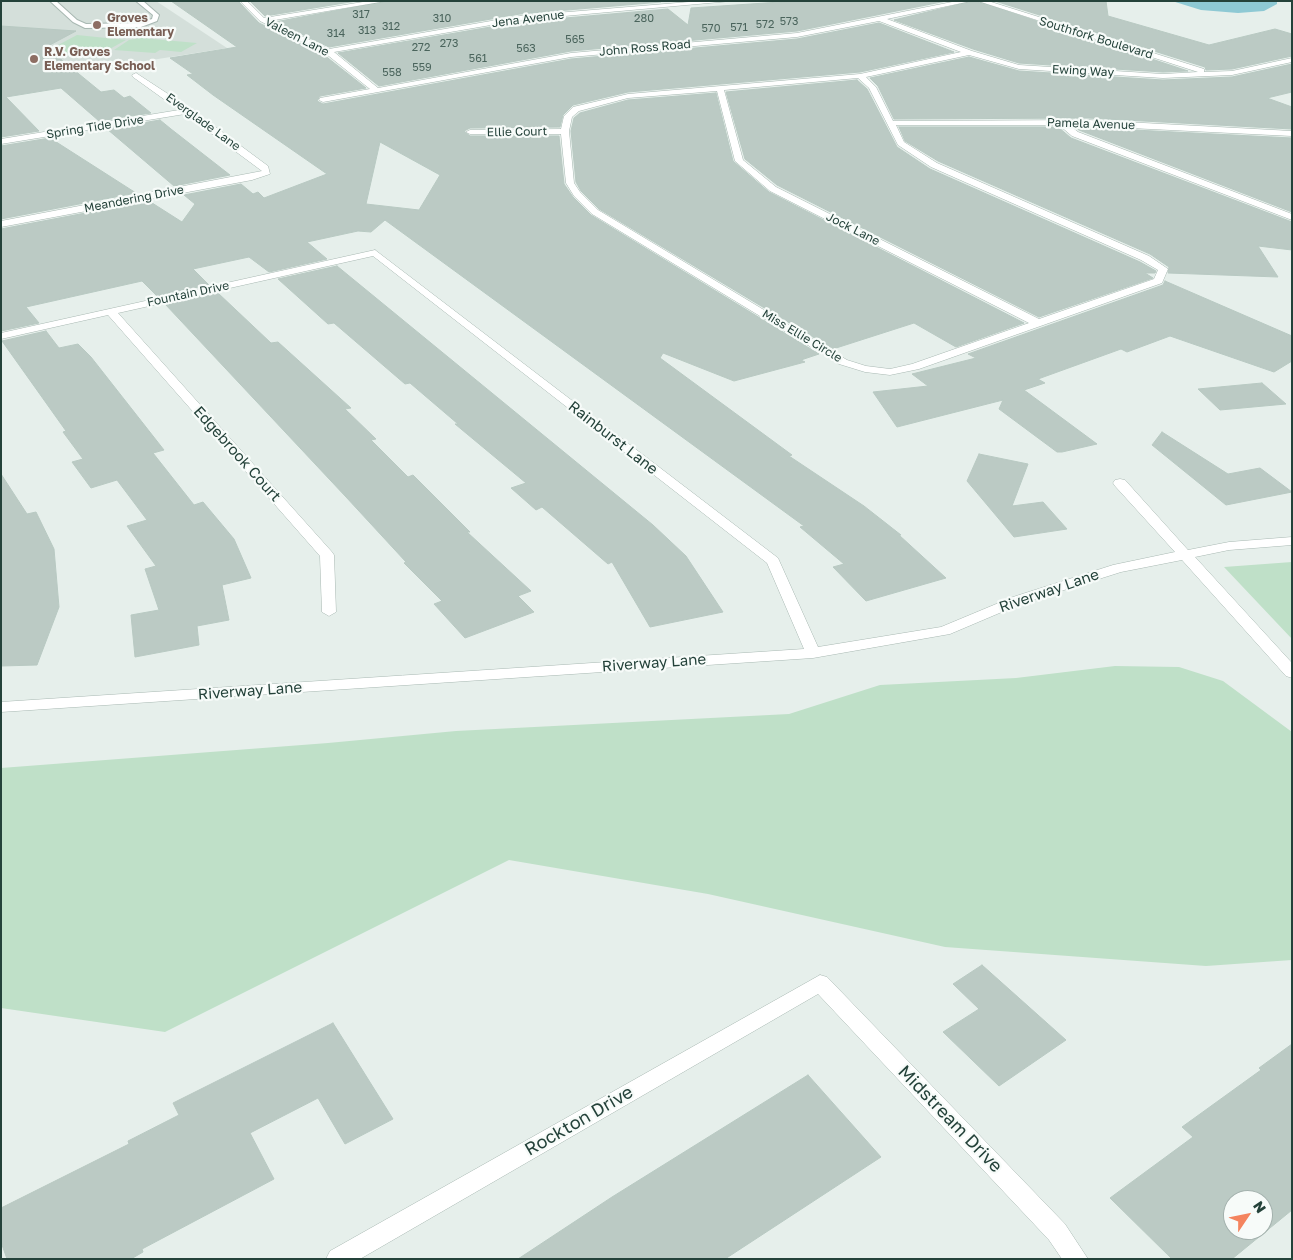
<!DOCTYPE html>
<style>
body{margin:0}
#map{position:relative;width:1293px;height:1260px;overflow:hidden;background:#e6efeb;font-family:"Golos Text",sans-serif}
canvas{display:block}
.frame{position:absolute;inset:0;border:2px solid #24423a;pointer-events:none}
.north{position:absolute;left:1223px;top:1190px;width:50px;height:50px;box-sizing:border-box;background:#f7fbf9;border:1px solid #a3b1ad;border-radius:50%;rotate:56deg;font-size:14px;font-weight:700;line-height:20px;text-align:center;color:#24423a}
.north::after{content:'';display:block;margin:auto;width:18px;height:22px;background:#f4845f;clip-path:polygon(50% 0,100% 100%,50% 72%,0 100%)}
</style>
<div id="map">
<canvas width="1293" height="1260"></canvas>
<div class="frame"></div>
<div class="north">N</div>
</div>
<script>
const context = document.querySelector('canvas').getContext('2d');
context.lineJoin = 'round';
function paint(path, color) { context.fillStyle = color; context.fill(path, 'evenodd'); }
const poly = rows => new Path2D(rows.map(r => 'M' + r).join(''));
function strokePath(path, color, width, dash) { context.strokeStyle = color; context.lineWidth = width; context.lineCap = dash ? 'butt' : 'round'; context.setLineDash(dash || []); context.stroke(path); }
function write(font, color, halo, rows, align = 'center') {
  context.font = font + ' "Golos Text",sans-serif'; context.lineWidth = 4.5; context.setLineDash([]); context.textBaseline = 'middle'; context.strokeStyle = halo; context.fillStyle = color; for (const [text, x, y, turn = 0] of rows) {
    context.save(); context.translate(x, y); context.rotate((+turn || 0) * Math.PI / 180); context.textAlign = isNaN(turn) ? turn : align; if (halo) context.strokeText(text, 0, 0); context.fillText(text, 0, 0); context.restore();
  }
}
paint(poly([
 [1,1,156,1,227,48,1,84]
]), '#d4dfda');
paint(poly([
 [77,35,126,40,97,56,45,52],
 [141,38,197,43,181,52,160,50,155,53,114,50,129,40],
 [1292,562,1292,639,1224,567],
 [1115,666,1179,667,1223,681,1292,732,1292,960,1206,966,945,947,708,894,509,860,165,1032,1,1008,1,768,328,743,456,731,789,714,880,685,1016,678]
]), '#bfe0c8');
paint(poly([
 [1172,1,1277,1,1277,4,1264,11,1238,13,1201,10]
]), '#8ec9d4');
const building = poly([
 [171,1,238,1,259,23,324,55,366,88,320,96,317,101,323,104,571,59,797,39,879,23,954,52,860,72,628,92,573,105,563,115,560,127,470,128,464,131,470,136,559,136,564,184,573,197,591,215,819,354,801,360,805,362,734,381,663,353,660,358,792,455,789,456,864,506,901,535,899,535,946,578,866,601,833,567,844,564,800,527,804,526,385,220,371,232,358,231,307,242,327,259,269,272,249,257,193,269,209,285,157,296,142,281,26,307,39,323,1,331,1,229,149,201,182,222,195,204,184,195,241,184,253,194,258,192,264,198,327,174,213,95,187,75,193,74,170,58,237,47,171,1],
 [380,142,440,175,419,210,366,204,380,142],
 [250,1,356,1,265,16,250,1],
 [388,1,660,1,661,2,520,14,329,47,275,22,388,1],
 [795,1,946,1,797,31,571,51,379,86,338,53,520,22,668,9,688,25,691,8,795,1],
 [973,1,976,1,1188,71,1163,72,1019,63,973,49,894,20,973,1],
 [995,1,1106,1,1108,16,1209,45,1275,29,1292,34,1292,56,1232,69,1206,70,1205,67,995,1],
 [1,26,76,31,46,47,101,92,114,90,124,98,130,96,151,113,99,121,61,88,6,97,39,131,1,137,1,26],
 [969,57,1019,71,1163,80,1232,77,1292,64,1292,92,1267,98,1292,107,1292,129,1088,118,894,119,878,86,870,78,969,57],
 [857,80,867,89,897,147,930,169,1140,262,1156,271,1155,273,1145,273,1153,278,1039,317,777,185,745,159,726,92,857,80],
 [716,93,733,161,769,192,1024,323,956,347,914,323,833,349,599,209,581,191,576,182,571,131,574,118,580,113,628,100,716,93],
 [160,120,171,129,230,175,174,186,107,129,160,120],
 [899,127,1058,127,1071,138,1292,222,1292,250,1258,246,1278,277,1168,273,1169,267,1150,254,938,161,905,141,899,127],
 [1075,127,1292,138,1292,212,1079,130,1075,127],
 [50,138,136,193,1,219,1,146,50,138],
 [337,266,653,525,686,556,723,612,650,627,612,562,608,564,542,507,536,510,511,488,526,483,455,424,458,424,410,383,405,384,334,323,328,324,278,279,337,266],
 [1165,281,1292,336,1292,361,1274,372,1170,336,1127,352,1121,349,1038,379,1045,383,1024,390,1097,444,1062,452,1057,452,999,409,1003,400,897,427,873,392,928,386,912,374,976,358,968,354,1163,285,1165,281],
 [218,293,271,343,278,342,351,408,345,409,376,439,371,440,408,477,413,475,470,532,467,532,531,591,518,596,534,612,465,638,434,604,442,601,404,563,406,562,346,497,165,304,218,293],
 [46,331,59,348,78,344,91,357,164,450,153,453,194,505,203,502,234,539,251,578,222,585,229,620,197,626,199,645,135,657,131,615,159,610,145,569,156,566,127,526,147,520,117,480,91,488,72,462,83,459,63,432,66,431,2,341,46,331],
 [1262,383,1286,404,1220,410,1198,389,1262,383],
 [1162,432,1228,474,1260,468,1292,492,1226,505,1152,445,1162,432],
 [979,454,1028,464,1012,506,1043,502,1067,529,1014,537,967,481,979,454],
 [1,474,27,514,36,512,54,549,59,607,37,665,1,666,1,474],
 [982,965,1066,1040,999,1086,943,1032,979,1009,953,984,982,965],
 [333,1023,393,1119,345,1144,318,1098,250,1133,274,1179,142,1249,143,1252,131,1259,7,1259,1,1242,1,1208,129,1144,128,1141,179,1115,173,1103,333,1023],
 [1292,1044,1292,1210,1232,1259,1172,1259,1110,1198,1193,1137,1182,1127,1261,1070,1259,1068,1292,1044],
 [1233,1200,1263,1200,1263,1230,1233,1230,1233,1200],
 [808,1075,881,1157,725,1259,518,1259,612,1197,808,1075]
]);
paint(building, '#bbcac4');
strokePath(building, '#b8c9c2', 1);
const lane = poly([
 [50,1,56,1,77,20,86,24,140,23,152,19,153,15,136,1,143,1,159,15,157,21,141,27,85,28,73,22,50,1]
]);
const street = poly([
 [240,1,247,1,264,18,369,1,386,1,269,21,329,49,520,16,701,1,731,1,520,20,334,52,378,88,571,53,797,33,957,1,971,1,887,19,972,51,1019,65,1163,74,1198,72,978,1,988,1,1204,69,1204,72,1232,71,1292,58,1292,62,1232,75,1163,78,1019,69,969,55,866,77,876,87,893,121,1088,120,1292,131,1292,136,1069,125,1078,132,1292,214,1292,220,1072,136,1059,125,896,125,904,142,937,163,1149,256,1168,269,1162,283,919,369,890,375,865,372,839,364,592,214,574,196,566,183,561,134,470,134,466,132,470,130,561,129,564,116,573,107,628,94,860,74,961,52,879,21,797,37,571,57,323,102,319,100,320,98,370,89,325,53,260,21,240,1],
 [858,78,869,88,898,145,931,167,1141,260,1158,270,1154,279,1039,319,776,187,743,160,724,90,858,78],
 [717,91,735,161,770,191,1029,323,912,364,890,369,866,366,847,360,598,210,580,192,574,183,569,131,572,117,579,111,628,98,717,91],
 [136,73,191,109,268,166,270,174,252,180,1,227,1,221,262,171,185,114,1,144,1,139,179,110,133,77,132,75,136,73],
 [375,250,778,558,818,647,941,627,1013,597,1113,565,1175,552,1115,486,1113,483,1115,480,1120,479,1125,480,1188,550,1229,542,1292,537,1292,545,1229,550,1195,557,1292,663,1292,678,1286,676,1182,560,1121,572,1023,603,950,634,813,658,1,712,1,702,804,649,767,563,373,256,118,313,332,552,334,555,336,612,329,616,322,612,320,556,108,315,1,339,1,333,375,250],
 [820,975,827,977,1065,1224,1088,1259,1062,1259,1049,1240,818,994,360,1259,326,1259,330,1251,820,975]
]);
strokePath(lane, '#a8b8b2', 2);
strokePath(street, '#a8b8b2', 1);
paint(lane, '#fff');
paint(street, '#fff');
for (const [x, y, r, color] of [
 [97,25,5,"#8d6e63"],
 [34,59,5,"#8d6e63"]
]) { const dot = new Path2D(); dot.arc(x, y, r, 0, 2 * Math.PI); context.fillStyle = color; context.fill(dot); strokePath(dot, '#f7fbf9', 2); }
write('11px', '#4a645c', null, [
 ["317",361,15],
 ["310",442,19],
 ["280",644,19],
 ["573",789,22],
 ["572",765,25],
 ["312",391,27],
 ["571",739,28],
 ["570",711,29],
 ["313",367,31],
 ["314",336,34],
 ["565",575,40],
 ["273",449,44],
 ["272",421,48],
 ["563",526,49],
 ["561",478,59],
 ["559",422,68],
 ["558",392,73]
]);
write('bold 12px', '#785e54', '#f7fbf9', [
 ["Groves",107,18],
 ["Elementary",107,32],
 ["R.V. Groves",44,52],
 ["Elementary School",44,66]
], 'left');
write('12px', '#24423a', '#f7fbf9', [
 ["Jena Avenue",528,19,-7],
 ["Valeen Lane",297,37,27],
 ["Southfork Boulevard",1096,38,17],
 ["John Ross Road",645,48,-5],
 ["Ewing Way",1083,71,3],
 ["Everglade Lane",203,122,36],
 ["Pamela Avenue",1091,124,2],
 ["Spring Tide Drive",95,127,-9],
 ["Ellie Court",517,132,-1],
 ["Meandering Drive",134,199,-11],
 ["Jock Lane",853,229,27],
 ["Fountain Drive",188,294,-12],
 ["Miss Ellie Circle",802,336,31]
]);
write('15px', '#24423a', '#f7fbf9', [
 ["Rainburst Lane",613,438,38],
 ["Edgebrook Court",237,454,48],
 ["Riverway Lane",1049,591,-19],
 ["Riverway Lane",654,663,-4],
 ["Riverway Lane",250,691,-4]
]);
write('18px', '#24423a', '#f7fbf9', [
 ["Midstream Drive",950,1119,46],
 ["Rockton Drive",579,1121,-30]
]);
</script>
